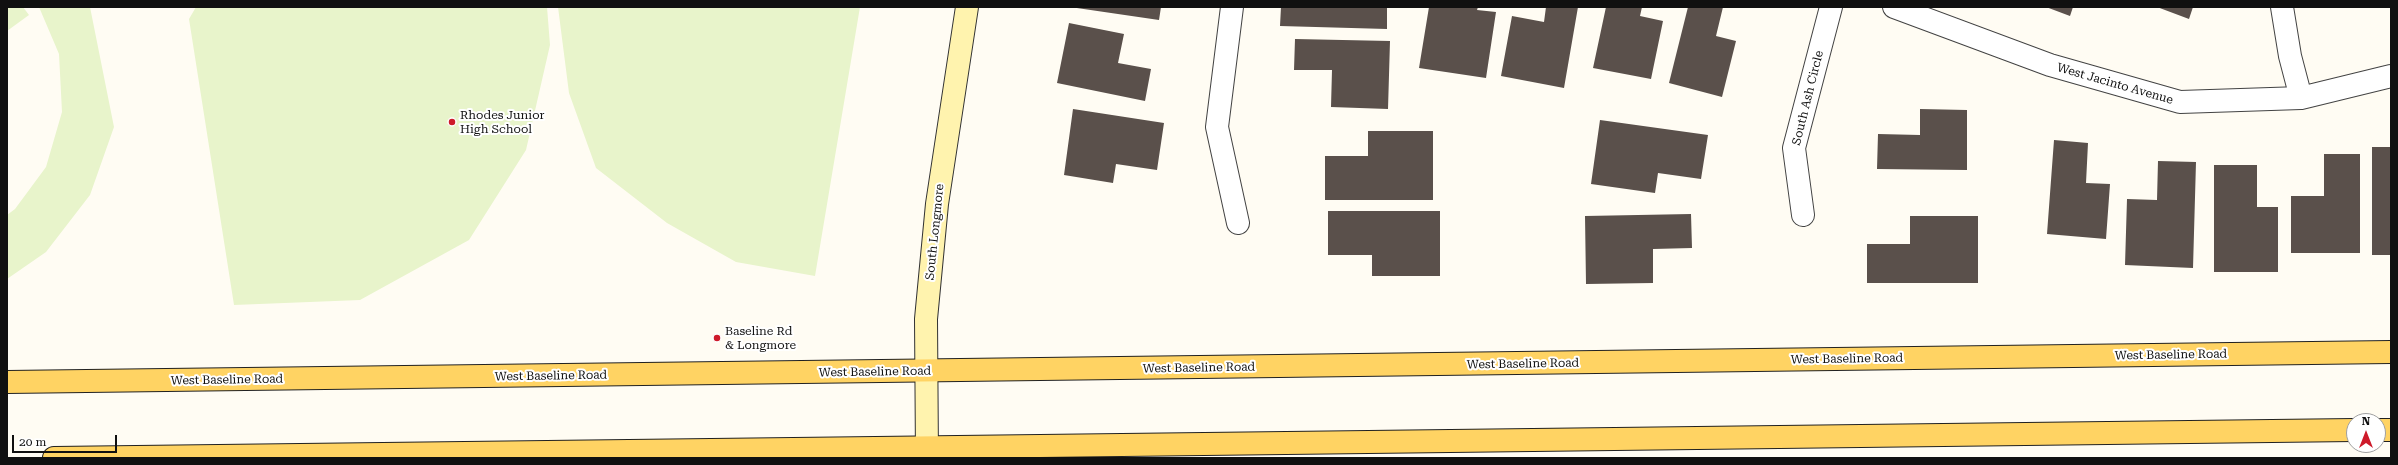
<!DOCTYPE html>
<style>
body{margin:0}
#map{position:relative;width:2398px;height:465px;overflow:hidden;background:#fffcf3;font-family:"Roboto Serif",serif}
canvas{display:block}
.frame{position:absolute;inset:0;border:8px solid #101010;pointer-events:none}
.north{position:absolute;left:2346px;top:413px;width:40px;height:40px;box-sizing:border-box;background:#fff;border:1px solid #9f9f9f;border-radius:50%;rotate:0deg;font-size:11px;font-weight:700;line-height:16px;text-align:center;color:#101010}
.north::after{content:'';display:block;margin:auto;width:14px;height:18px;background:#ce1a2a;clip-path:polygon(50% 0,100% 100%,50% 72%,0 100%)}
.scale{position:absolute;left:12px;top:435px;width:105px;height:18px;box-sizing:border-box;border:2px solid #101010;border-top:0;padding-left:5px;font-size:12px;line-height:14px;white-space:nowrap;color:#101010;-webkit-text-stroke:3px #fff;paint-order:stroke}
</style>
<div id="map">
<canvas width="2398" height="465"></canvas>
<div class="frame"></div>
<div class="north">N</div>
<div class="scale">20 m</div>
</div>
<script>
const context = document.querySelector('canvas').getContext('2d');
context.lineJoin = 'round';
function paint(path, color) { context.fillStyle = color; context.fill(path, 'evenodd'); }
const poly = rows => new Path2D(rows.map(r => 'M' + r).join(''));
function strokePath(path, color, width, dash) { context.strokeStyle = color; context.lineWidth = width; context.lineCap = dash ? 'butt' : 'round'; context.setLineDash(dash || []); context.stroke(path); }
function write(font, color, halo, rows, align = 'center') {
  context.font = font + ' "Roboto Serif",serif'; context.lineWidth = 4; context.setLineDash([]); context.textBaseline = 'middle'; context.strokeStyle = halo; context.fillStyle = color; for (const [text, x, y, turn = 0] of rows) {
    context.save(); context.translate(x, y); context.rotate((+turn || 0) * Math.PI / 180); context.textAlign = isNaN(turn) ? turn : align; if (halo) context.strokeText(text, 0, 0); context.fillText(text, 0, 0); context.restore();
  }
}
paint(poly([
 [7,7,23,7,29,15,7,31],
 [39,7,90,7,114,127,90,195,46,252,7,279,7,215,15,209,46,167,62,112,59,54],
 [196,7,547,7,550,45,526,150,469,240,360,300,234,305,189,19],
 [558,7,860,7,815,276,736,262,667,223,596,168,569,93]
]), '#e8f4cb');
paint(poly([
 [1070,7,1161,7,1159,20],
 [1281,7,1387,7,1387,29,1280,26],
 [1429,7,1478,7,1477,10,1496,12,1486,78,1419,68],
 [1546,7,1578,7,1564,88,1501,76,1512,16,1544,22],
 [1606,7,1642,7,1640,16,1663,21,1651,79,1593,68],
 [1688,7,1723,7,1716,36,1736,41,1722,97,1669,83],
 [2046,7,2073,7,2070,16],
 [2157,7,2193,7,2189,19],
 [1069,23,1124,34,1118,63,1151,69,1145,101,1057,83],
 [1295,39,1390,41,1388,109,1331,107,1332,70,1294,70],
 [1073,109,1164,123,1157,170,1116,164,1113,183,1064,175],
 [1920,109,1967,110,1967,170,1877,169,1878,134,1920,135],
 [1600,120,1708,135,1701,179,1658,173,1655,193,1591,184],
 [1368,131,1433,131,1433,200,1325,200,1325,156,1368,156],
 [2054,140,2088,143,2086,183,2110,184,2106,239,2047,234],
 [2372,147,2391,147,2391,255,2372,255],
 [2324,154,2360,154,2360,253,2291,253,2291,196,2324,196],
 [2158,161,2196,162,2193,268,2125,265,2127,199,2157,200],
 [2214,165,2257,165,2257,207,2278,207,2278,272,2214,272],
 [1328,211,1440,211,1440,276,1372,276,1372,255,1328,255],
 [1691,214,1692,248,1653,249,1653,283,1586,284,1585,216],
 [1910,216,1978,216,1978,283,1867,283,1867,244,1910,244]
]), '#5a504b');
const street = poly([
 [1232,7,1217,127,1238,223],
 [1894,7,2050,65,2180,102,2301,98,2391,76],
 [2282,7,2290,56,2301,98],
 [1803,215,1794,148,1831,7]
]);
const secondary = poly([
 [927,458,926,319,937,204,967,7]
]);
const primary = poly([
 [7,382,2391,352],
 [2378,430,2391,430],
 [54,458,2354,430]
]);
strokePath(street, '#434343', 24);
strokePath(secondary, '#323232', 24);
strokePath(primary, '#212121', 24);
strokePath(street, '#fff', 22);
strokePath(secondary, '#fff3ae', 22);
strokePath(primary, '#ffd363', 22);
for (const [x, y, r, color] of [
 [452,122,4,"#ce1a2a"],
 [717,338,4,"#ce1a2a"]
]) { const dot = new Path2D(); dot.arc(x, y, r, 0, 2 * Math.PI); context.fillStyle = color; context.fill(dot); strokePath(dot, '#fff', 1.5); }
write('12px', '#101010', '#fff', [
 ["West Jacinto Avenue",2115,84,16],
 ["South Ash Circle",1808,98,-76],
 ["South Longmore",935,232,-84],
 ["West Baseline Road",2171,355,-1],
 ["West Baseline Road",1847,359,-1],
 ["West Baseline Road",1523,364,-1],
 ["West Baseline Road",1199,368,-1],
 ["West Baseline Road",875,372,-1],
 ["West Baseline Road",551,376,-1],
 ["West Baseline Road",227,380,-1]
]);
write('12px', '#101010', '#fff', [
 ["Rhodes Junior",460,115],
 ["High School",460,129],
 ["Baseline Rd",725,331],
 ["& Longmore",725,345]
], 'left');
</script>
